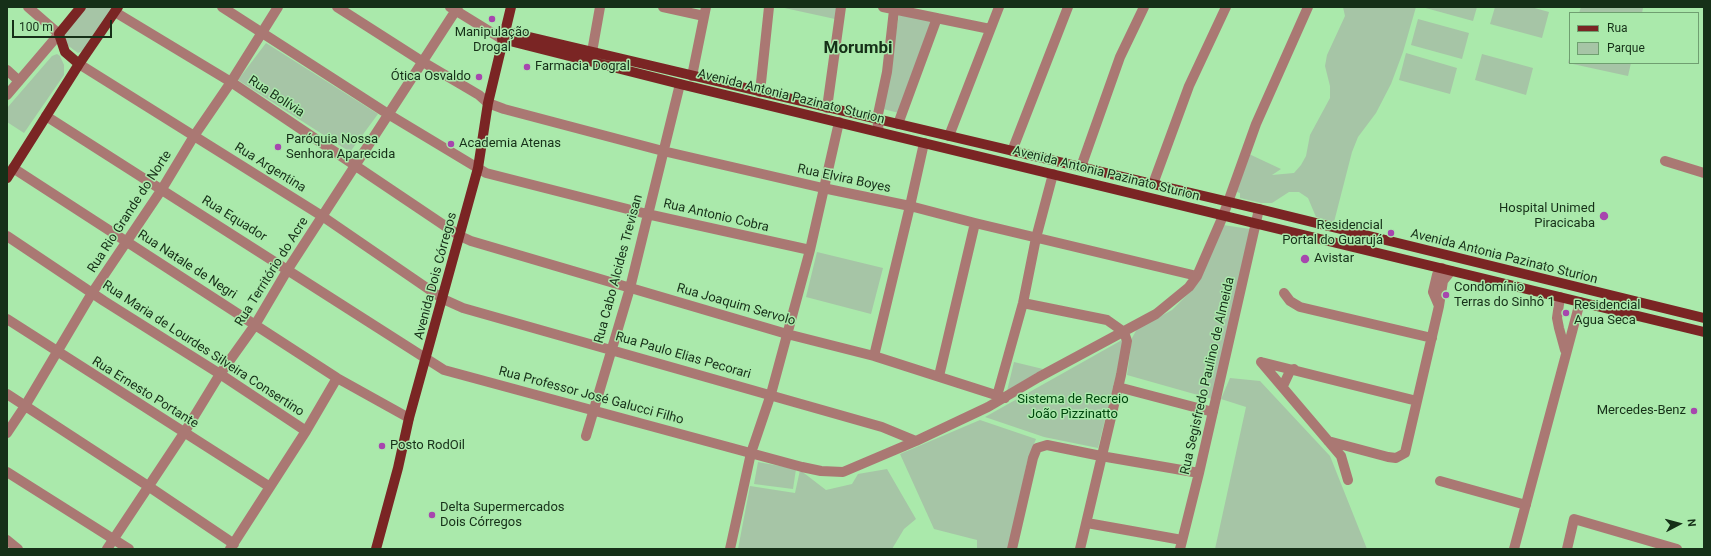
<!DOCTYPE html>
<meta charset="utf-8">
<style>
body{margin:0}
#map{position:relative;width:1711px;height:556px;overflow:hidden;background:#aae9ab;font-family:Roboto,sans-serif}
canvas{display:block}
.frame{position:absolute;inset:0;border:8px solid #163018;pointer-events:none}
.legend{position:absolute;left:1569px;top:12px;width:130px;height:52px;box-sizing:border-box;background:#aae9ab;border:1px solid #6f9f70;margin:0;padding:5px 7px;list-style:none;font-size:12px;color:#163018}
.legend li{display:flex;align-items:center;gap:8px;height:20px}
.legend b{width:20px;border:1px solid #6f9f70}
.north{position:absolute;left:1659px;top:504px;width:40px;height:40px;-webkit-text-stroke:3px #aae9ab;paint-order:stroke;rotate:84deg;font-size:11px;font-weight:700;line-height:16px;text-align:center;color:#163018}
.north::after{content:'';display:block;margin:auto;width:14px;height:18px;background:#163018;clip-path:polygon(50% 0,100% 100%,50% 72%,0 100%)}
.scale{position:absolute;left:12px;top:20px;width:100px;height:18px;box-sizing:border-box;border:2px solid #163018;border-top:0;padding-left:5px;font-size:12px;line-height:14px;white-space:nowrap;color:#163018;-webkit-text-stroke:3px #aae9ab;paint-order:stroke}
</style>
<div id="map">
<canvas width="1711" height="556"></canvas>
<div class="frame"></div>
<ul class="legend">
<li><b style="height:5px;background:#7a2524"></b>Rua</li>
<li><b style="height:11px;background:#a6c5a6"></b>Parque</li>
</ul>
<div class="north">N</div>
<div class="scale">100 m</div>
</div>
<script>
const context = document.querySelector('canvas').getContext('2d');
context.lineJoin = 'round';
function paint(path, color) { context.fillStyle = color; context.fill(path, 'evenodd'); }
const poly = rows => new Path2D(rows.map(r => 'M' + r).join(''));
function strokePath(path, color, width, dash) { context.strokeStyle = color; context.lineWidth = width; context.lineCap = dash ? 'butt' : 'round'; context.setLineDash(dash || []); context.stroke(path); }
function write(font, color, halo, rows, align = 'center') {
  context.font = font + ' Roboto,sans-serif'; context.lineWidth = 3; context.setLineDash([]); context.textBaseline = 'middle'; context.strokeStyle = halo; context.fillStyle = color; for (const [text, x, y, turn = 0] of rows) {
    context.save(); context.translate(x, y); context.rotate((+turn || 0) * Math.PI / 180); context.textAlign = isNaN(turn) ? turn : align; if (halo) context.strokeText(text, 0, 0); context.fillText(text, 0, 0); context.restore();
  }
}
paint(poly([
 [87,7,112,7,82,51,78,53,66,44,65,33],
 [780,7,837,7,835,19],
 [1343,7,1416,7,1403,52,1391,84,1376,113,1358,137,1352,152,1334,222,1316,217,1308,198,1299,192,1289,192,1272,203,1261,203,1240,198,1240,193,1234,191,1249,154,1281,169,1272,175,1294,173,1301,165,1306,156,1310,135,1330,98,1330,86,1325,66,1327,55,1345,16],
 [1422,7,1477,7,1473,21],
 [1495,7,1531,7,1549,12,1542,38,1490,24],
 [1581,7,1637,7,1643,8,1642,13,1579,13],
 [899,15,933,21,899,113,883,109],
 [1418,19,1469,33,1462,59,1411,45],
 [266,43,378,114,350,152,238,80],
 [1406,53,1457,68,1450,94,1399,80],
 [57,54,60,56,64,65,64,75,24,133,7,122,7,108,52,56],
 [1482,54,1533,68,1526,95,1475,80],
 [1570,54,1570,63,1631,63,1628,76,1568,63],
 [1223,225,1250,229,1212,399,1127,375,1132,338,1137,329,1172,310,1190,292],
 [817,252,883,268,871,314,806,297],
 [1122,340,1124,343,1098,448,1044,437,985,417],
 [1014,362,1043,369,1007,391],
 [1230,378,1260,381,1330,456,1367,549,1215,549,1246,407,1221,399],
 [980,420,1036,439,1027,462,1009,549,977,549,977,540,934,529,900,454],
 [758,462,796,469,793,489,754,484],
 [887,469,916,519,904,529,892,549,738,549,750,486,795,493,800,470,826,490,852,484,858,474]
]), '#a6c5a6');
strokePath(poly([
 [222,7,388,114,486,173,647,214,810,250],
 [337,7,423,62,479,95,488,103,504,109,663,151,823,188,910,206,975,223,1197,276],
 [450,7,502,39],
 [663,7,704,16],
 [883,7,990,29],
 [115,12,231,82,460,236,471,241,787,334,874,356,1005,398],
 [592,52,600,7],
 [79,64,322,216,443,299,463,308,882,427,916,441],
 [7,70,19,81],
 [692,76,706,7],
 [760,92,769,7],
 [7,95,59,34,28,7],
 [827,108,841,7],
 [46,116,444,370,802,467,821,471,843,472,916,441,988,407,1039,377,1156,314,1189,287,1197,276,1223,216,1256,124,1308,7],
 [898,124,937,18],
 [879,132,877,119,887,72,894,10],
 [949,136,999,7],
 [1012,151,1068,7],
 [1665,161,1704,173],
 [1081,167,1120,57,1144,7],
 [13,168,337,378,409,418],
 [1153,184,1189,86,1226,7],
 [7,236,104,301,220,374,306,431],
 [1442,268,1437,275,1433,292,1439,306,1443,281,1451,271],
 [1284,293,1290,301,1300,307,1432,338],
 [1560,297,1557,318,1559,328,1565,350],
 [1023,303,1107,320,1124,332,1127,341,1121,375,1080,549],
 [7,319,270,487],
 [874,356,910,206,924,143],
 [1261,362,1417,401],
 [1261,362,1341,456,1348,480],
 [939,376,975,223],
 [1283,386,1290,371,1294,369],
 [1118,387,1213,412],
 [7,394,148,486,234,544],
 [997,396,1023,303,1036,238,1053,174],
 [7,433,25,406,92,293,162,189,194,136,231,82,278,7],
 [586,436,630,288,680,84],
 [1328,441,1388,457,1396,458,1405,453,1439,306],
 [7,472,129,549],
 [1440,481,1526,505],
 [1087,523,1182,540],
 [7,540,18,549],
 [107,549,184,433,220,374,255,325,288,269,458,7],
 [230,549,306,431,337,378],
 [730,549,751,453,771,394,810,250,839,122],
 [1012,549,1033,458,1037,448,1047,445,1101,456,1199,473],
 [1180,549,1199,473,1259,209],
 [1514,549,1580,302],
 [1567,549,1574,519,1677,549]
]), '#aa7873', 10);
strokePath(poly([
 [504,31,1259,209,1704,318],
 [502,39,680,84,1704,332],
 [79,64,65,52,59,34,81,7],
 [7,178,79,64,118,7],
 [376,549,398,468,409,418,478,168,488,103,511,7]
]), '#7a2524', 10);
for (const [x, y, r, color] of [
 [492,19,4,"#a746ae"],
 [527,67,4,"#a746ae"],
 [479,77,4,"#a746ae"],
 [451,144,4,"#a746ae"],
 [278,147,4,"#a746ae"],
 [1604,216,5,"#a746ae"],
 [1391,233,4,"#a746ae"],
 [1305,259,5,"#a746ae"],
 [1446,295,4,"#a746ae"],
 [1566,313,4,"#a746ae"],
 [1694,411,4,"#a746ae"],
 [382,446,4,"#a746ae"],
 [432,515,4,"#a746ae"]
]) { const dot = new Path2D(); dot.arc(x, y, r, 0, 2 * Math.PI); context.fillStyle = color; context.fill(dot); strokePath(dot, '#aae9ab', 1.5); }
write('13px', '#163018', '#aae9ab', [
 ["Manipulação",492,33,"center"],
 ["Drogal",492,48,"center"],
 ["Farmacia Dogral",535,67],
 ["Ótica Osvaldo",471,77,"right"],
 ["Paróquia Nossa",286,140],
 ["Senhora Aparecida",286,155],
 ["Academia Atenas",459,144],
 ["Hospital Unimed",1595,209,"right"],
 ["Piracicaba",1595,224,"right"],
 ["Residencial",1383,226,"right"],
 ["Portal do Guarujá",1383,241,"right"],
 ["Avistar",1314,259],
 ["Condomínio",1454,288],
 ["Terras do Sinhô 1",1454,303],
 ["Residencial",1574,306],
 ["Agua Seca",1574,321],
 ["Mercedes-Benz",1686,411,"right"],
 ["Posto RodOil",390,446],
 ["Delta Supermercados",440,508],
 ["Dois Córregos",440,523]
], 'left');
write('13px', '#163018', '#aae9ab', [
 ["Rua Bolívia",276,97,33],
 ["Avenida Antonia Pazinato Sturion",791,97,14],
 ["Rua Argentina",270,168,32],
 ["Avenida Antonia Pazinato Sturion",1106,174,14],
 ["Rua Elvira Boyes",844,179,12],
 ["Rua Rio Grande do Norte",130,212,-57],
 ["Rua Antonio Cobra",716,216,13],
 ["Rua Equador",234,219,32],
 ["Avenida Antonia Pazinato Sturion",1504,257,14],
 ["Rua Natale de Negri",187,265,33],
 ["Rua Cabo Alcides Trevisan",619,269,-75],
 ["Rua Território do Acre",272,272,-58],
 ["Avenida Dois Córregos",436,276,-75],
 ["Rua Joaquim Servolo",736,305,16],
 ["Rua Maria de Lourdes Silveira Consertino",203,349,33],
 ["Rua Paulo Elias Pecorari",683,356,16],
 ["Rua Segisfredo Paulino de Almeida",1208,376,-77],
 ["Rua Ernesto Portante",145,393,32],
 ["Rua Professor José Galucci Filho",591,396,15]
]);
write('13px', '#00480e', '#aae9ab', [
 ["Sistema de Recreio",1073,400],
 ["João Pìzzinatto",1073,415]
]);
write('bold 17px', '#163018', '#aae9ab', [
 ["Morumbi",858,49]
]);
</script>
